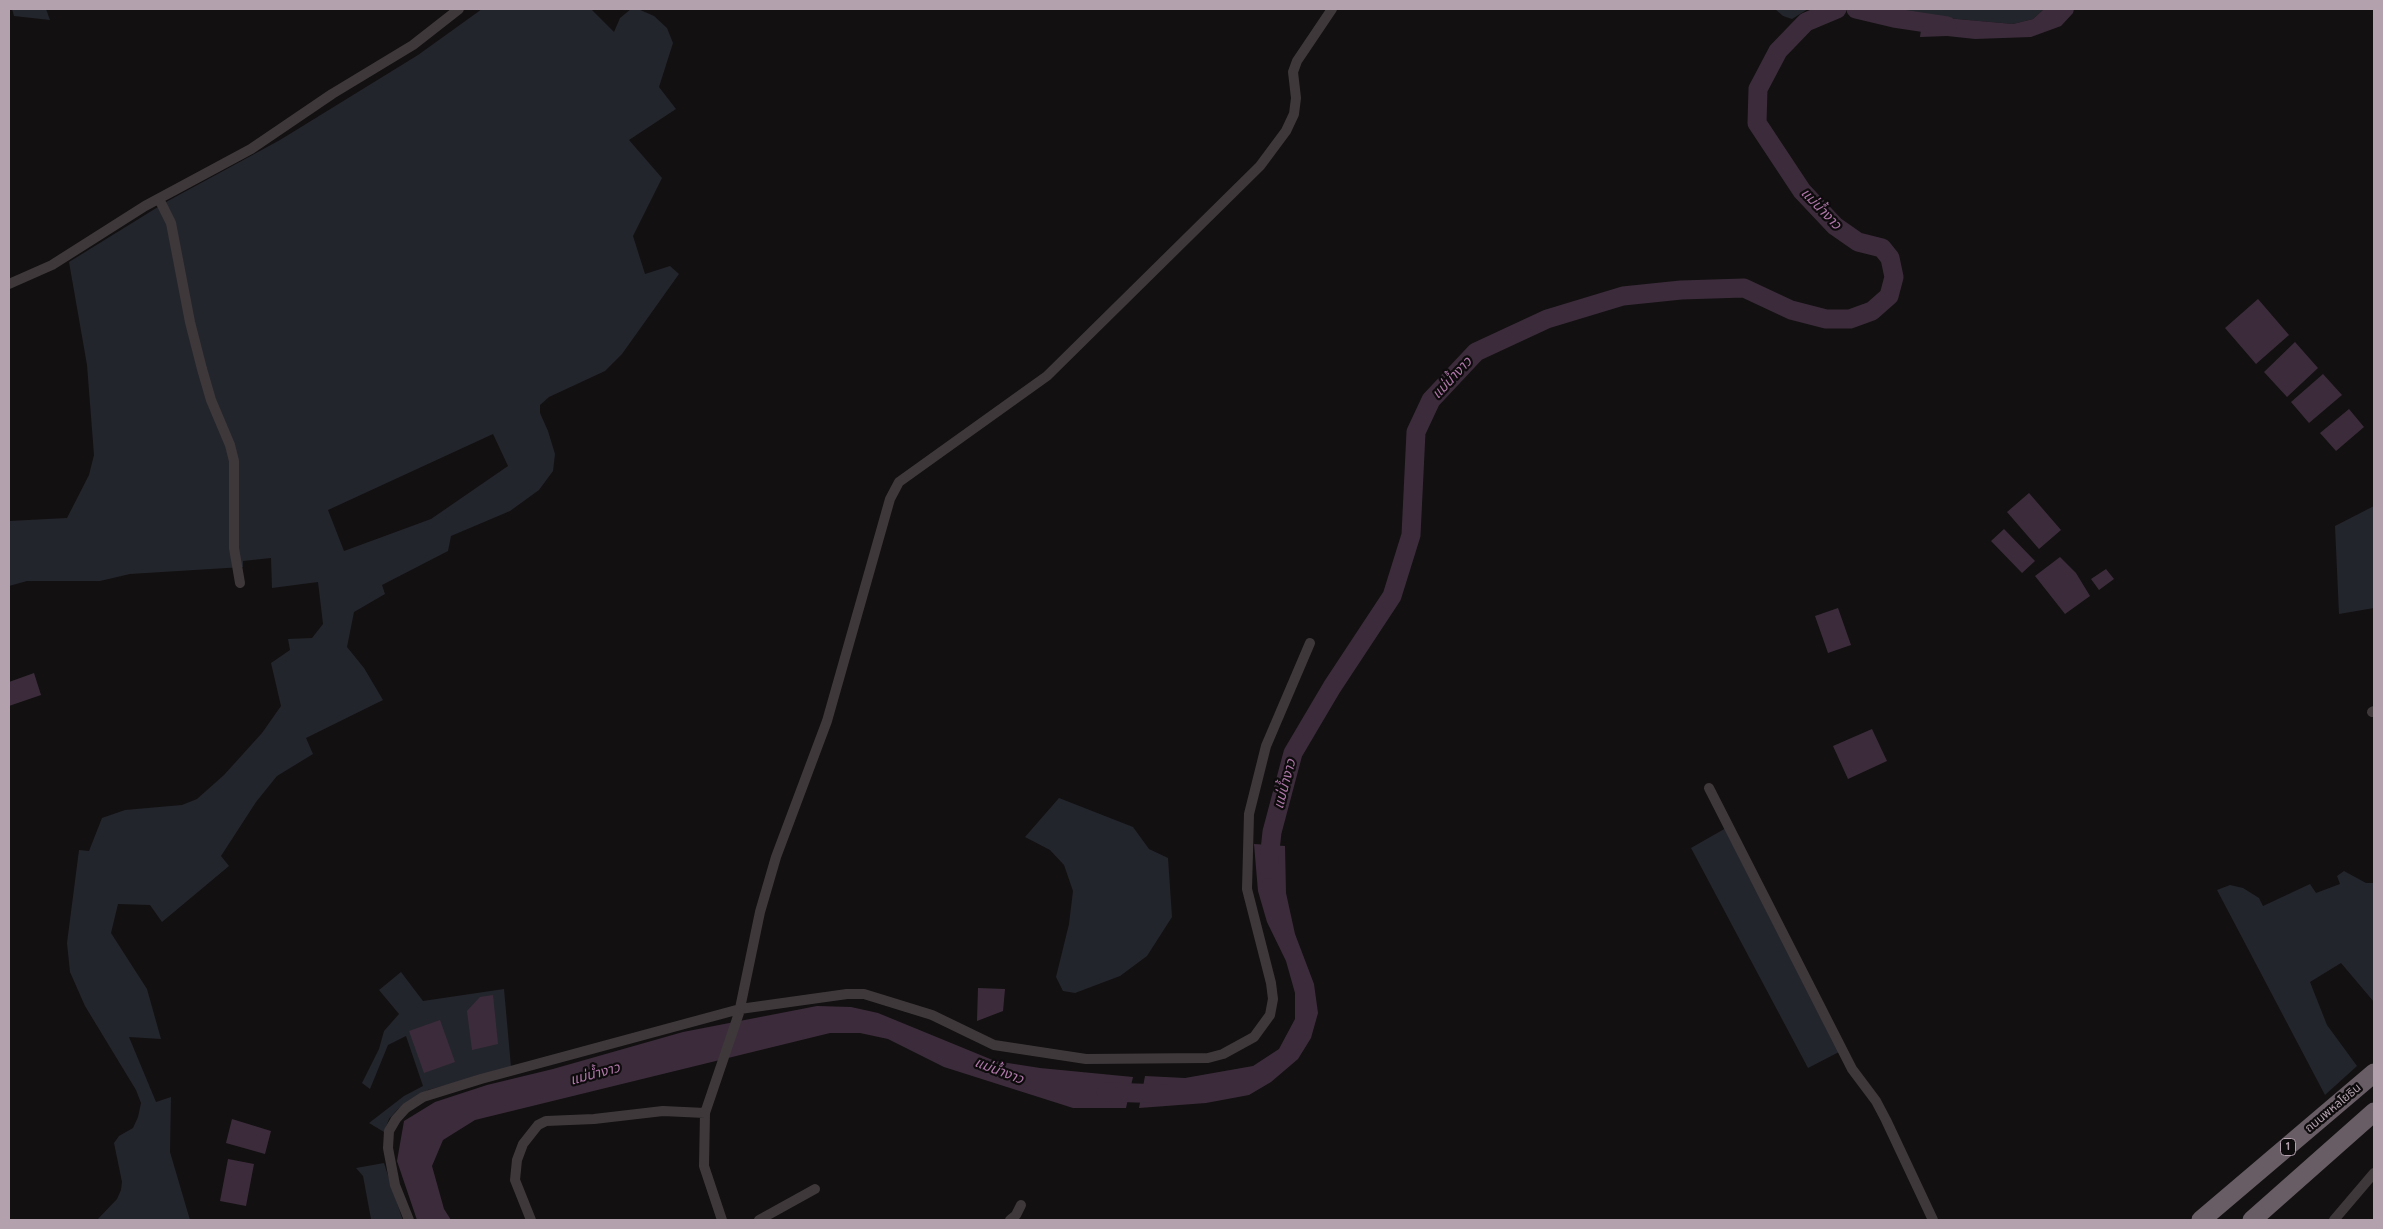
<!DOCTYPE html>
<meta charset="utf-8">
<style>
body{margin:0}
#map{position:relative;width:2383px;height:1229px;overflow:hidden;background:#121011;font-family:Quicksand,sans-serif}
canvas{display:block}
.frame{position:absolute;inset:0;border:10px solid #b3a1ad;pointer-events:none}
</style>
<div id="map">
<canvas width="2383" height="1229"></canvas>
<div class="frame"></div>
</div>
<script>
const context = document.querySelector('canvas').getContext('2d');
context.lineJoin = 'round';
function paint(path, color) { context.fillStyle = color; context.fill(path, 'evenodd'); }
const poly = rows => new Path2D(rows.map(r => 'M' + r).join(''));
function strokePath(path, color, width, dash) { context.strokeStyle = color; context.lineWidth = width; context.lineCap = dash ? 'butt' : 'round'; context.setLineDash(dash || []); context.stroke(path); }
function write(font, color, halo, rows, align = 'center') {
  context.font = font + ' Quicksand,"Noto Sans Thai",sans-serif'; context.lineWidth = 4.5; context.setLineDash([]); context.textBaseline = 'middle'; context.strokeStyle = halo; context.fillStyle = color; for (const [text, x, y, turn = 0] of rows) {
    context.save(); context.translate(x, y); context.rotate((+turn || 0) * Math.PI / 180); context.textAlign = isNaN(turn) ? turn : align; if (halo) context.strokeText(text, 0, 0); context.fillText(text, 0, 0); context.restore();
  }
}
paint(poly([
 [12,9,46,9,50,20,14,16],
 [482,9,591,9,614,32,620,18,631,9,638,9,654,16,667,28,673,43,659,87,676,109,629,140,662,178,633,236,645,274,670,266,679,274,622,354,605,371,549,397,540,405,540,413,548,431,555,454,553,471,539,490,510,511,451,536,448,551,382,585,385,594,354,612,347,647,364,668,383,700,306,738,313,754,277,776,256,802,221,856,229,866,162,922,150,905,118,904,111,933,147,989,161,1039,129,1037,156,1102,171,1097,170,1152,190,1220,97,1220,117,1199,121,1190,122,1182,114,1143,119,1136,133,1128,138,1117,141,1103,136,1090,85,1006,70,972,67,943,79,850,89,851,102,818,125,810,182,805,197,799,224,775,262,733,281,706,271,663,290,650,288,639,312,638,323,624,318,582,272,588,271,558,243,561,243,567,130,574,100,581,27,581,9,586,9,521,67,518,89,475,94,455,87,365,69,262,166,202,280,140,418,55],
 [493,434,508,466,431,519,344,551,328,510],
 [1775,9,1808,9,1792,19,1783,16],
 [1881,9,2044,9,2033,19,2013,24,1923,16],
 [2374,506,2374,608,2339,614,2335,526],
 [1059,798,1133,827,1149,849,1168,858,1172,917,1147,956,1120,976,1075,993,1063,991,1056,977,1069,924,1073,891,1064,865,1050,850,1025,837],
 [1726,828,1839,1052,1808,1068,1691,848],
 [2344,871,2366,883,2374,883,2374,1002,2341,963,2310,982,2327,1025,2357,1066,2325,1095,2217,890,2230,885,2243,888,2259,898,2263,906,2310,884,2316,893,2340,884,2337,876],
 [401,972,423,1001,504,989,511,1067,428,1090,398,1109,389,1119,384,1132,369,1123,404,1096,423,1086,406,1036,388,1045,370,1089,362,1083,379,1049,384,1031,399,1014,379,990],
 [384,1163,401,1215,403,1220,371,1219,363,1176,356,1168]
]), '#23252c');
paint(poly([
 [2044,9,2074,9,2073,13,2061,26,2031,37,1975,39,1947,36,1920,37,1923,16,2013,24,2033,19],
 [2258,299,2289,335,2256,364,2225,328],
 [2295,342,2318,368,2287,397,2264,372],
 [2323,374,2342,395,2309,423,2291,402],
 [2349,409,2364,427,2336,451,2320,433],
 [2029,493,2061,530,2039,549,2007,512],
 [2004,529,2035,561,2022,573,1991,541],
 [2060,557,2076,573,2090,596,2065,614,2035,576],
 [2106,569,2114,579,2099,590,2091,579],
 [1838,608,1851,645,1828,653,1815,616],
 [34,673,41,695,9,706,9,682],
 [1872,729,1887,761,1848,779,1833,746],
 [1254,844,1285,846,1286,893,1295,934,1314,984,1318,1013,1311,1038,1298,1059,1271,1082,1249,1095,1206,1103,1139,1108,1145,1076,1185,1078,1253,1066,1279,1049,1295,1019,1295,993,1286,961,1267,922,1258,891],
 [978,988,1005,989,1003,1011,977,1021],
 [493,995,498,1044,472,1050,467,1011,480,997],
 [817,1006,851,1007,878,1013,995,1061,1040,1068,1133,1077,1126,1108,1073,1108,944,1067,888,1039,860,1033,830,1033,475,1120,443,1140,432,1166,444,1209,451,1220,417,1220,397,1161,404,1121,435,1102,487,1085,553,1069,683,1032],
 [440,1020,455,1062,424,1073,409,1031],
 [232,1119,271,1131,265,1154,226,1143],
 [228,1159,254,1164,246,1206,220,1201]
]), '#3c2c3b');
strokePath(poly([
 [1856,9,1894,18,1947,26],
 [1268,869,1272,832,1293,753,1332,687,1392,596,1411,535,1416,432,1431,400,1476,352,1547,319,1623,296,1681,290,1744,288,1791,310,1826,319,1850,319,1872,311,1889,296,1894,277,1890,258,1882,248,1858,242,1835,226,1802,191,1757,123,1758,89,1778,51,1806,22,1837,9],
 [1106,1092,1166,1094]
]), '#3c2c3b', 19);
strokePath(poly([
 [159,199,171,223,190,322,202,369,211,400,230,445,234,461,234,548,240,583],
 [9,284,52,265,145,206,251,149,332,94,413,45,459,9],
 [2372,712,2374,711],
 [1709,788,1852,1069,1876,1101,1886,1120,1933,1220],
 [409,1220,395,1185,388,1148,389,1131,396,1119,406,1108,423,1097,481,1079,740,1009,847,994,864,994,932,1015,994,1045,1086,1059,1208,1058,1223,1054,1254,1037,1270,1015,1273,999,1271,983,1247,889,1249,814,1266,746,1310,643],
 [531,1220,515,1180,517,1160,523,1144,538,1125,546,1121,594,1119,663,1111,705,1113],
 [722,1220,704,1166,705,1113,739,1013,760,912,776,857,827,721,890,499,899,482,1047,376,1260,166,1286,131,1294,114,1296,98,1293,72,1297,61,1332,9],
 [759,1220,815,1189],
 [1010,1220,1016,1215,1021,1205],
 [2334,1220,2374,1173]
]), '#3e383b', 10);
strokePath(poly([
 [2201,1220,2374,1073],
 [2252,1220,2374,1112]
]), '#685d64', 19);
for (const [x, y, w] of [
 [2288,1147,15]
]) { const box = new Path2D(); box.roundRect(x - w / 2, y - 8.5, w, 17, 4); context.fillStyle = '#0d0b0c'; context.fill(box); strokePath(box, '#b3a1ad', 1); }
write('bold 11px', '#b3a1ad', null, [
 ["1",2288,1147]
]);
write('12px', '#b3a1ad', '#0d0b0c', [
 ["ถนนพหลโยธิน",2333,1108,-40]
]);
write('italic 14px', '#af77a9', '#0d0b0c', [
 ["แม่น้ำงาว",1821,209,46],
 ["แม่น้ำงาว",1452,378,-47],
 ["แม่น้ำงาว",1285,784,-75],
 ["แม่น้ำงาว",999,1071,21],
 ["แม่น้ำงาว",595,1074,-15]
]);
</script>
